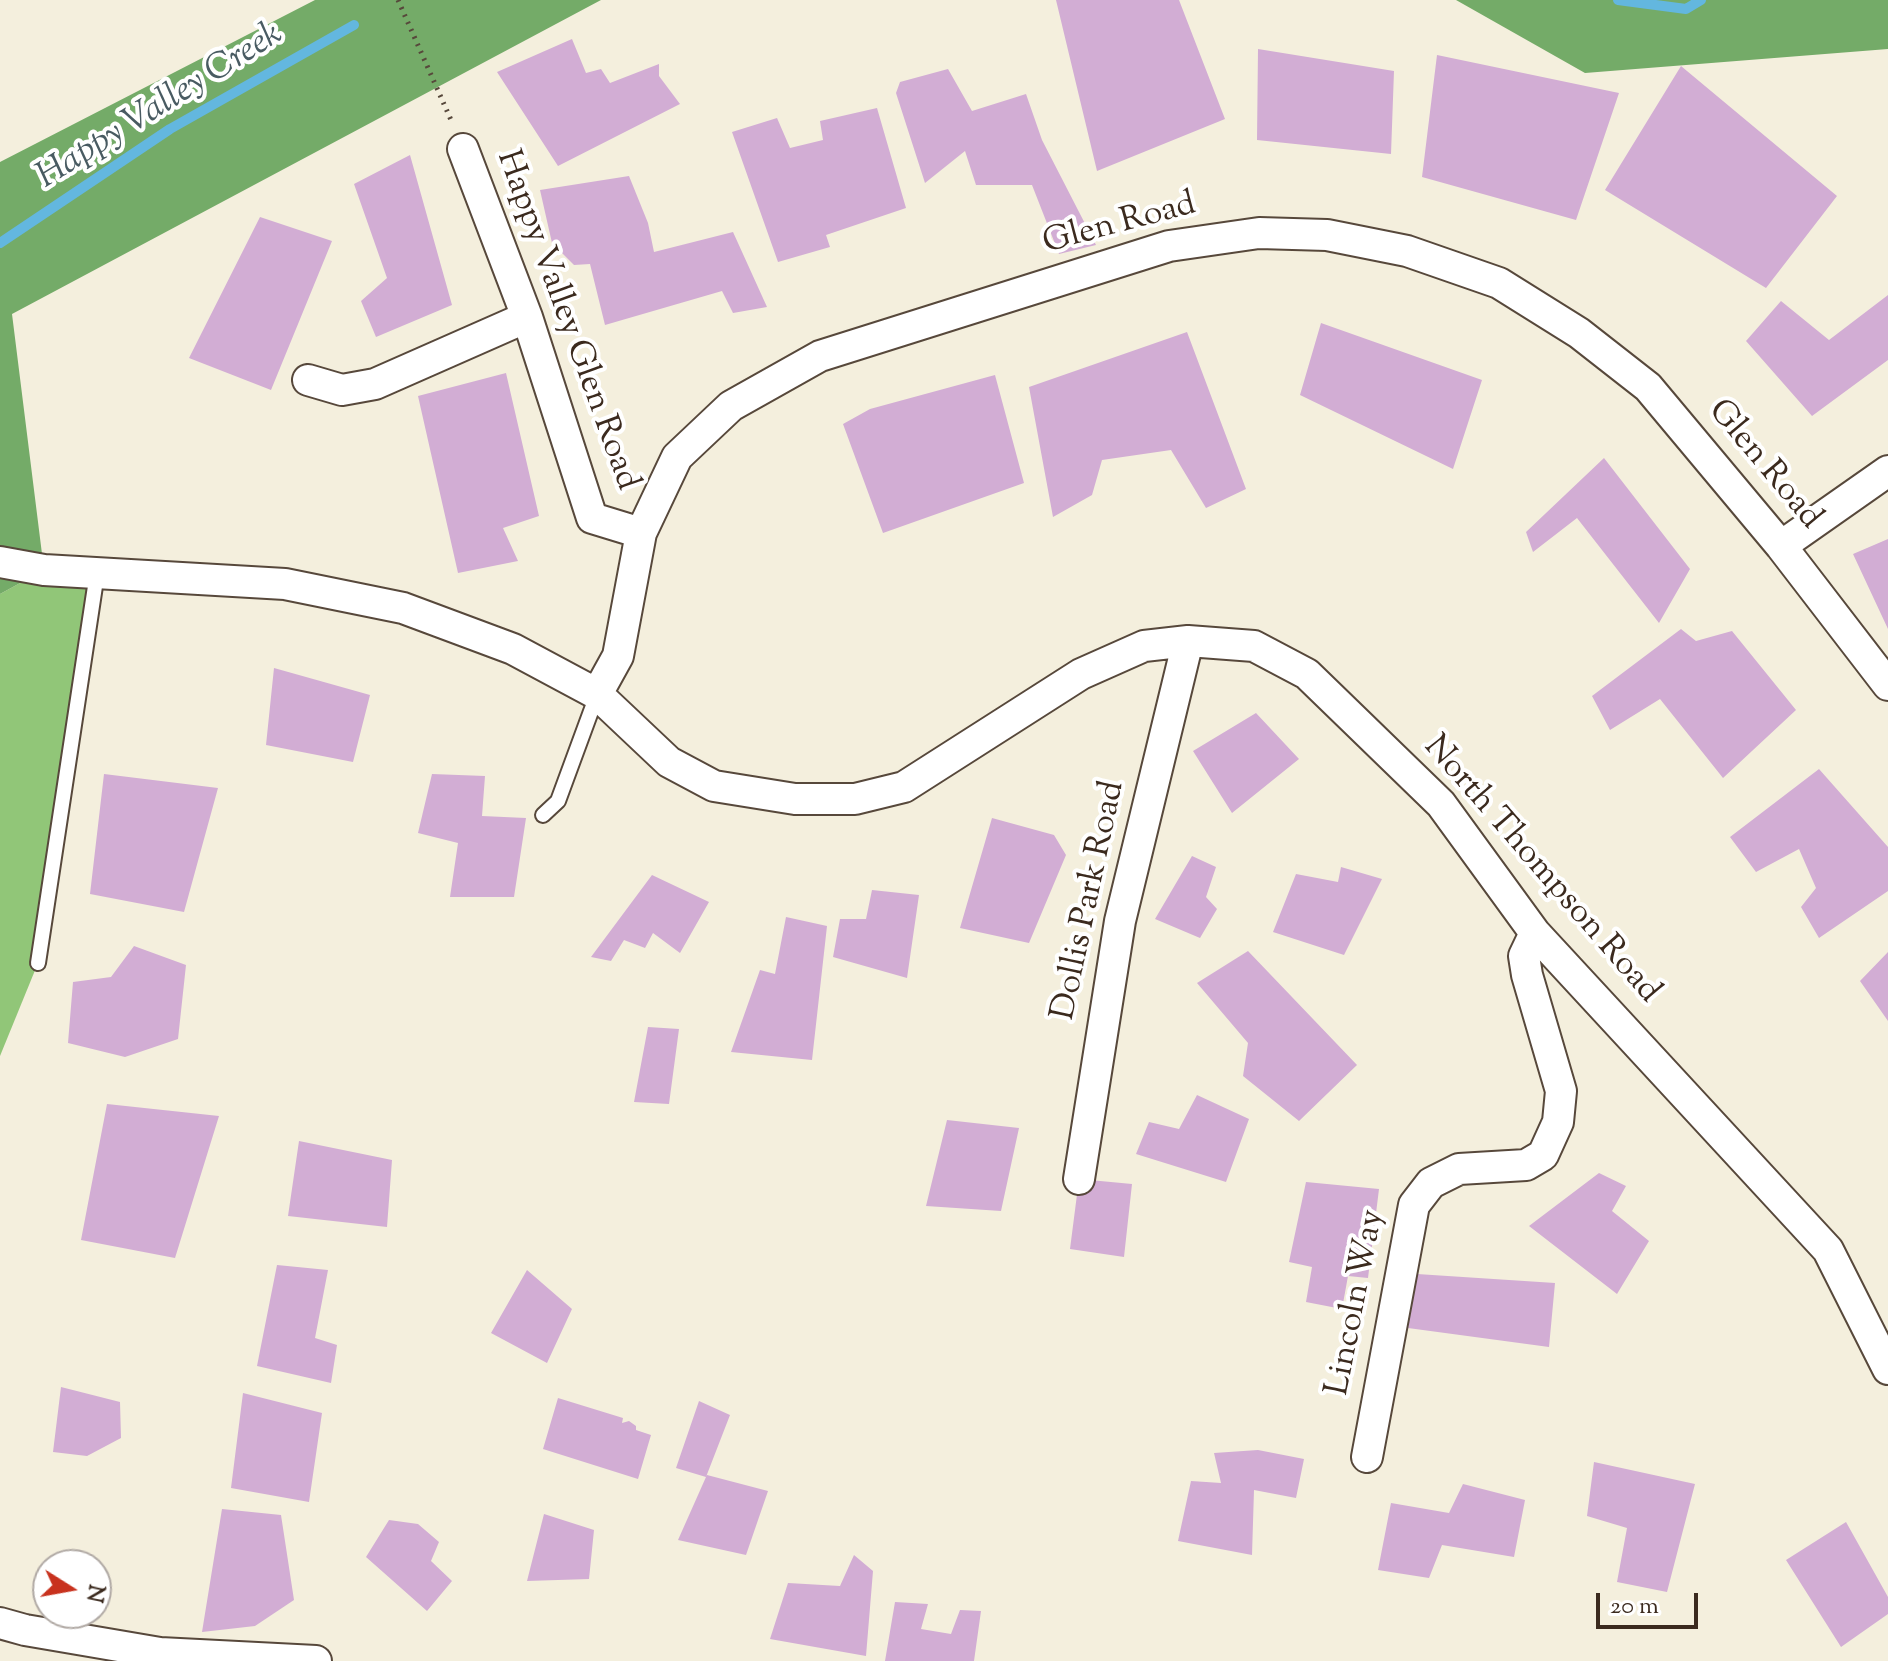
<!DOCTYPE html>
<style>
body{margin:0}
#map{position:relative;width:1888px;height:1661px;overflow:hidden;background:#f4efdd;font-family:"Sorts Mill Goudy",serif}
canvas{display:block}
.north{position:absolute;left:32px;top:1549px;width:80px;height:80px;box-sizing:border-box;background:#fff;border:2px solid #b1aaa5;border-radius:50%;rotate:101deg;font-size:22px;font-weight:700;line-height:32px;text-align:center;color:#3b2a1e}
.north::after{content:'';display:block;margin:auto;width:28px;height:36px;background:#c8321e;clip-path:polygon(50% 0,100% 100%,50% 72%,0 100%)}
.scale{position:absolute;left:1596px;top:1593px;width:102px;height:36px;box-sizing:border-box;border:4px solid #3b2a1e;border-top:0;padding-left:10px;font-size:24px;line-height:28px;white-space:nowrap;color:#3b2a1e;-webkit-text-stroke:6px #fff;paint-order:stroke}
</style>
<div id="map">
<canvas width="1888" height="1661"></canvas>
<div class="north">N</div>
<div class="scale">20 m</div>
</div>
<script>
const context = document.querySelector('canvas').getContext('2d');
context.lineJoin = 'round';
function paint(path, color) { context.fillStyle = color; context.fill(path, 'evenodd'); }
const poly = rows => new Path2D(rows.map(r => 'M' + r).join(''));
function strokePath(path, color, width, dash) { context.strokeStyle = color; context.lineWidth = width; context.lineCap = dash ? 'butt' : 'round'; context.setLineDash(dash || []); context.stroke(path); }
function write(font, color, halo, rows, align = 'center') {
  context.font = font + ' "Sorts Mill Goudy",serif'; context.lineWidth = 8; context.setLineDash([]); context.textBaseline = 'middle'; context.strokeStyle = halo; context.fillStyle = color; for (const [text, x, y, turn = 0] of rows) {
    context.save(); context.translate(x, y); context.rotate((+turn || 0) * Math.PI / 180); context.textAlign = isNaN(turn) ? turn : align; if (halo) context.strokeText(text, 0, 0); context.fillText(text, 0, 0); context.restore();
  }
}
paint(poly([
 [44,570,97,573,38,963,0,1056,0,594]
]), '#91c678');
paint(poly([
 [315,0,601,0,12,314,44,570,0,594,0,162],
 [1456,0,1888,0,1888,49,1585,73]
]), '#74ab68');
strokePath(poly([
 [1618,0,1686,9,1701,0],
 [0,243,170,129,354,25]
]), '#63b7df', 10);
paint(poly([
 [1056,0,1179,0,1225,119,1097,171],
 [572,39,586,73,601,69,610,83,659,64,659,76,680,104,558,166,497,72],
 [1258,49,1394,71,1391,154,1257,140],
 [1437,55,1619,93,1576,220,1422,177],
 [1681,66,1837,196,1766,288,1605,190],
 [948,69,972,111,1026,94,1042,140,1096,245,1059,254,1032,185,976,185,965,151,925,183,896,93,900,82],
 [877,108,906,208,826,235,830,247,778,262,732,132,777,118,790,148,823,140,820,121],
 [410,155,452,305,376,337,361,301,387,278,354,184],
 [629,176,648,223,654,252,733,232,767,307,733,313,722,291,605,325,590,264,574,265,552,243,540,190],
 [260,217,332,241,271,390,189,358],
 [1888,295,1888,360,1812,416,1746,341,1781,301,1829,340],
 [1321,323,1482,380,1453,469,1300,395],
 [1187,332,1246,489,1206,508,1171,450,1102,460,1092,495,1053,517,1029,387],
 [506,373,539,516,503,528,518,561,458,573,418,396],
 [995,375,1024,483,883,533,843,424,870,409],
 [1604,458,1690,569,1659,623,1577,518,1533,552,1526,532],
 [1888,539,1888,629,1853,554],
 [1681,629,1696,641,1732,631,1796,710,1723,778,1660,699,1610,730,1592,696],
 [274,668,370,695,353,762,266,745],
 [1256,713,1299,759,1232,813,1193,751],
 [1819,769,1888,847,1888,891,1819,938,1801,907,1816,888,1799,849,1756,872,1730,837],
 [104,774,218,788,184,912,90,894],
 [432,774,485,776,482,816,526,818,514,897,450,897,458,843,418,833],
 [992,818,1054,835,1066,855,1029,943,960,928],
 [1192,856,1216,867,1206,897,1217,909,1200,938,1155,919],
 [1341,867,1382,879,1344,955,1273,932,1296,874,1338,882],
 [652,875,709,902,680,953,653,933,645,948,624,940,611,961,591,957],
 [872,890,919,895,907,978,833,957,840,919,866,919],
 [786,917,827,926,812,1060,731,1052,760,970,775,974],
 [134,946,186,965,178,1039,125,1057,68,1043,73,982,111,977],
 [1248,951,1357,1065,1299,1121,1243,1076,1248,1043,1197,983],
 [1888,952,1888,1021,1860,981],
 [648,1027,679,1029,669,1104,634,1102],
 [1197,1095,1249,1119,1226,1182,1136,1154,1149,1122,1179,1129],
 [107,1104,219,1116,175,1258,81,1240],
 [947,1120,1019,1128,1001,1211,926,1206],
 [299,1141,392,1160,387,1227,288,1216],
 [1599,1173,1626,1186,1612,1211,1649,1241,1617,1294,1529,1226],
 [1079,1179,1132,1184,1124,1257,1070,1249],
 [1306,1182,1379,1189,1368,1278,1348,1276,1342,1309,1306,1302,1312,1267,1289,1262],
 [277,1265,328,1270,315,1338,337,1345,331,1383,257,1366],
 [527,1270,572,1309,547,1363,491,1333],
 [1417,1274,1555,1283,1549,1347,1408,1328],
 [61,1387,120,1402,121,1438,87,1456,53,1452],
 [243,1393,322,1413,309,1502,231,1488],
 [558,1398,623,1418,622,1423,629,1421,636,1426,636,1430,651,1435,638,1479,543,1449],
 [699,1401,730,1415,706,1477,707,1475,768,1491,746,1555,678,1540,706,1477,676,1468],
 [1258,1450,1304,1459,1296,1498,1254,1490,1252,1555,1178,1541,1191,1481,1221,1483,1214,1453],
 [1594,1462,1695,1484,1667,1592,1617,1582,1627,1528,1587,1516],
 [1463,1484,1525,1500,1514,1557,1442,1545,1429,1578,1378,1570,1391,1503,1449,1513],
 [222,1509,281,1515,294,1600,255,1626,202,1632],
 [544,1514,594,1530,589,1579,527,1581],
 [389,1520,418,1524,439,1542,431,1561,452,1581,427,1611,366,1557],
 [1846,1522,1888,1597,1888,1614,1841,1647,1786,1560],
 [854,1555,873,1571,866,1656,770,1639,788,1583,840,1586],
 [895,1602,928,1604,921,1629,951,1634,960,1610,981,1611,974,1661,885,1661]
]), '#d2add4');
const service = poly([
 [543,815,558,801,597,695],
 [38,963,97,573]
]);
const minor = poly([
 [463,149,527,317,592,518,641,533],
 [308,380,342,390,375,384,527,317],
 [1781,546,1888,471],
 [0,562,44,570,285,584,403,608,513,649,597,694,669,762,714,786,795,799,855,799,904,787,1081,674,1144,646,1188,641,1254,646,1307,674,1441,804,1535,933,1828,1250,1888,1369],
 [597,694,618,656,641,533,677,457,731,406,820,356,1169,246,1259,233,1327,235,1407,251,1499,283,1579,333,1648,387,1781,546,1888,685],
 [1079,1179,1120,921,1188,641],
 [1367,1457,1414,1205,1431,1183,1459,1169,1526,1165,1543,1155,1558,1122,1561,1091,1527,975,1524,956,1535,933],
 [0,1623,25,1630,160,1653,316,1661]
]);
strokePath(service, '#57483b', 18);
strokePath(minor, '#57483b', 34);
strokePath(poly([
 [398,0,451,120]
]), '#57483b', 5, [2, 6]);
strokePath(service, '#fff', 14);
strokePath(minor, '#fff', 30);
write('34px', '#3b2a1e', '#fff', [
 ["Glen Road",1120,226,-15],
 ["Happy Valley Glen Road",565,321,70],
 ["Glen Road",1763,466,50],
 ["North Thompson Road",1540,871,49],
 ["Dollis Park Road",1091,901,-78],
 ["Lincoln Way",1358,1303,-79]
]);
write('italic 36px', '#495b62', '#fff', [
 ["Happy Valley Creek",161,108,-32]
]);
</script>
